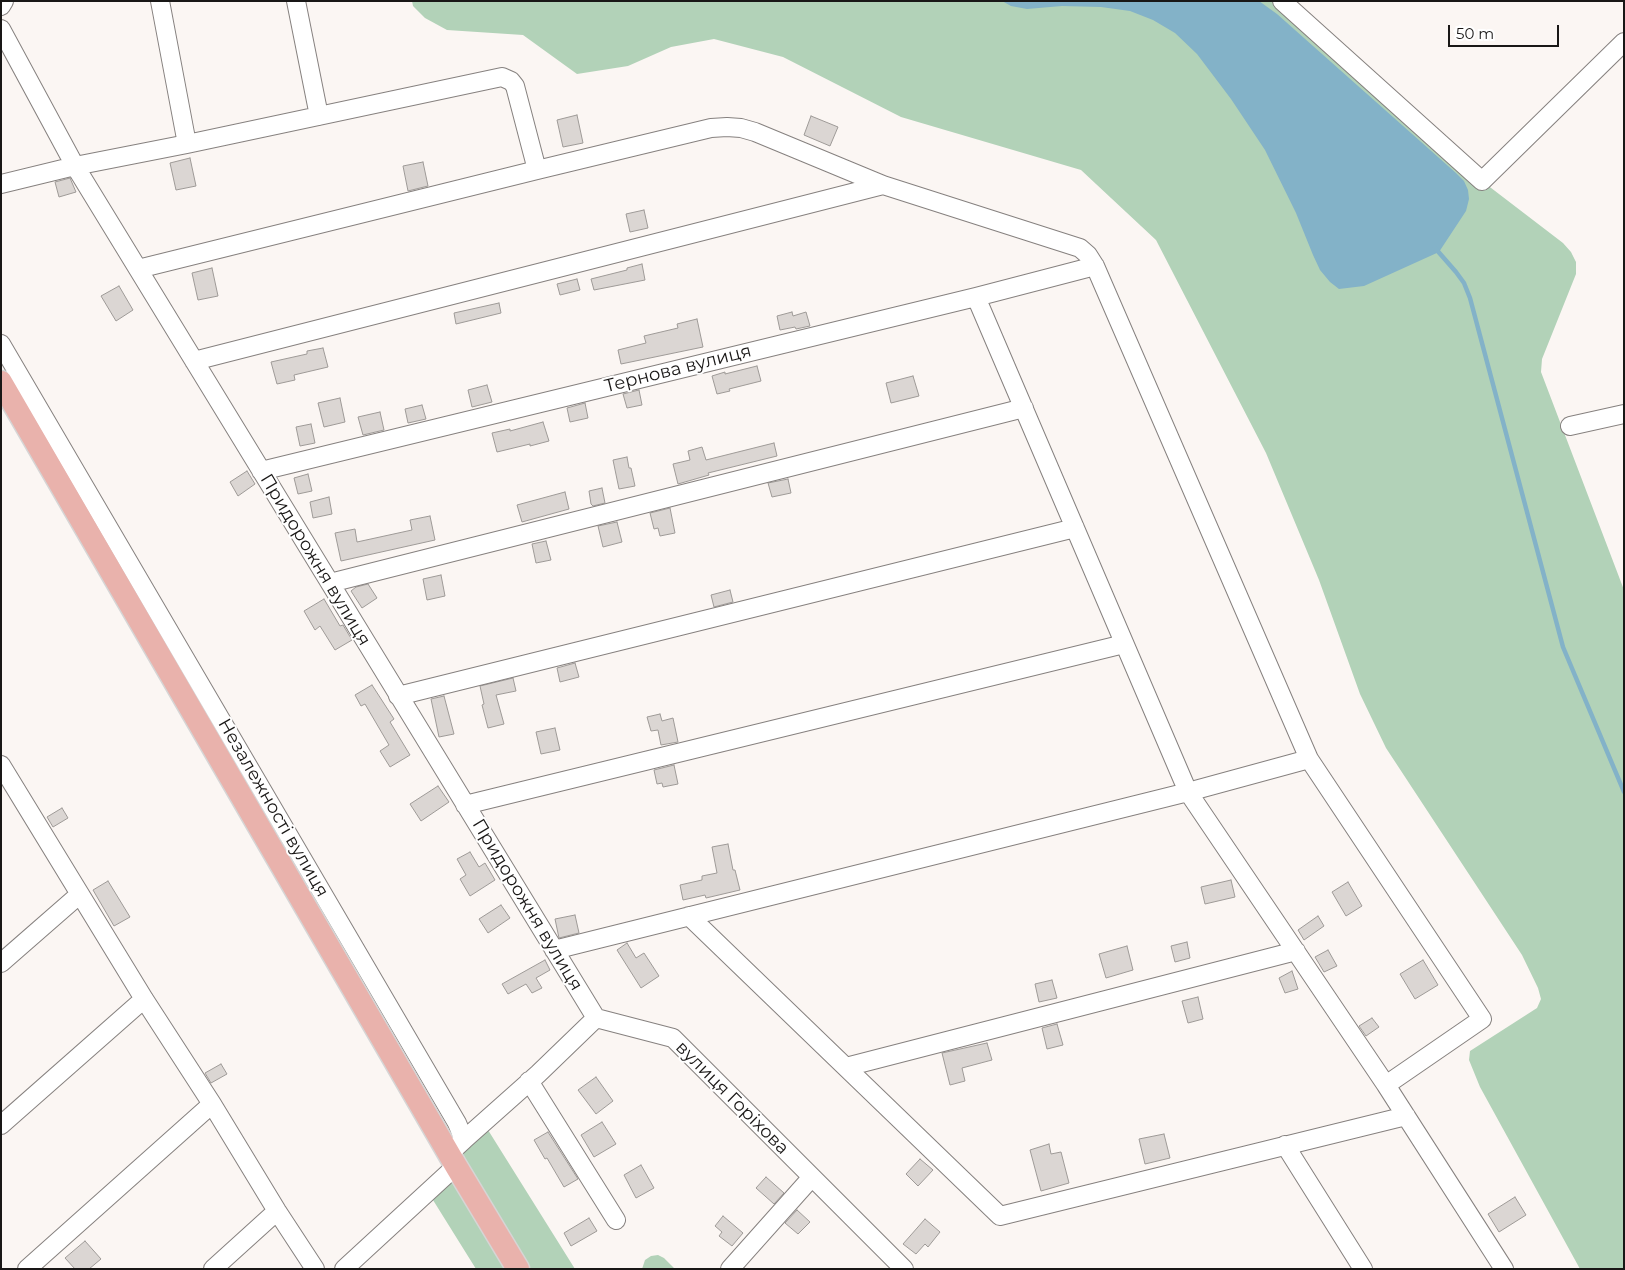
<!DOCTYPE html>
<meta charset="utf-8">
<style>
body{margin:0}
#map{position:relative;width:1625px;height:1270px;overflow:hidden;background:#fbf6f3;font-family:Montserrat,sans-serif}
canvas{display:block}
.frame{position:absolute;inset:0;border:2px solid #191716;pointer-events:none}
.scale{position:absolute;left:1448px;top:25px;width:111px;height:22px;box-sizing:border-box;border:2px solid #191716;border-top:0;padding-left:6px;font-size:15px;line-height:18px;white-space:nowrap;color:#191716;-webkit-text-stroke:4px #fff;paint-order:stroke}
</style>
<div id="map">
<canvas width="1625" height="1270"></canvas>
<div class="frame"></div>
<div class="scale">50 m</div>
</div>
<script>
const context = document.querySelector('canvas').getContext('2d');
context.lineJoin = 'round';
function paint(path, color) { context.fillStyle = color; context.fill(path, 'evenodd'); }
const poly = rows => new Path2D(rows.map(r => 'M' + r).join(''));
function strokePath(path, color, width, dash) { context.strokeStyle = color; context.lineWidth = width; context.lineCap = dash ? 'butt' : 'round'; context.setLineDash(dash || []); context.stroke(path); }
function write(font, color, halo, rows, align = 'center') {
  context.font = font + ' Montserrat,sans-serif'; context.lineWidth = 4; context.setLineDash([]); context.textBaseline = 'middle'; context.strokeStyle = halo; context.fillStyle = color; for (const [text, x, y, turn = 0] of rows) {
    context.save(); context.translate(x, y); context.rotate((+turn || 0) * Math.PI / 180); context.textAlign = isNaN(turn) ? turn : align; if (halo) context.strokeText(text, 0, 0); context.fillText(text, 0, 0); context.restore();
  }
}
paint(poly([
 [412,1,1282,1,1482,181,1563,243,1571,252,1576,262,1576,274,1542,359,1541,372,1624,590,1624,1269,1580,1269,1480,1087,1469,1060,1470,1051,1537,1008,1541,999,1538,988,1522,955,1386,748,1360,694,1319,580,1266,453,1156,240,1081,170,901,117,783,57,714,39,671,47,628,66,577,74,523,35,447,30,425,18,413,6],
 [483,1122,575,1269,476,1269,428,1192,456,1166,450,1153],
 [658,1255,664,1258,675,1269,642,1269,645,1260,651,1256]
]), '#b2d2b8');
paint(poly([
 [1002,1,1259,1,1277,14,1456,173,1464,181,1468,190,1469,199,1466,211,1439,252,1364,286,1339,289,1330,282,1320,270,1313,255,1296,213,1265,150,1231,99,1197,54,1175,33,1153,20,1130,11,1101,7,1062,6,1027,9,1011,6]
]), '#83b2c8');
strokePath(poly([
 [1435,248,1456,272,1464,283,1470,298,1563,647,1624,792]
]), '#83b2c8', 4.5);
const building = poly([
 [577,115,583,143,563,147,557,120,577,115],
 [811,116,838,127,830,146,804,135,811,116],
 [190,158,196,186,176,190,170,163,190,158],
 [423,162,428,186,408,191,403,166,423,162],
 [70,178,76,192,59,197,55,182,70,178],
 [644,210,648,228,630,232,626,214,644,210],
 [642,264,645,280,594,290,591,279,627,270,627,268,642,264],
 [212,268,218,296,198,300,192,273,212,268],
 [577,279,580,290,560,295,557,284,577,279],
 [119,286,133,310,116,321,101,296,119,286],
 [499,303,501,313,456,324,454,313,499,303],
 [792,312,793,316,806,312,810,326,796,329,795,327,780,330,777,316,792,312],
 [697,319,703,347,621,364,618,350,646,343,644,336,678,328,677,324,697,319],
 [323,348,328,367,294,375,295,380,277,384,271,362,307,354,307,351,323,348],
 [757,366,761,381,729,389,730,391,717,394,712,376,725,372,725,374,757,366],
 [913,376,919,396,891,403,886,383,913,376],
 [487,385,492,402,472,407,468,390,487,385],
 [639,390,642,405,627,408,623,394,639,390],
 [340,398,345,422,324,427,318,403,340,398],
 [585,403,588,418,570,422,567,408,585,403],
 [422,405,426,419,408,423,405,409,422,405],
 [380,412,384,430,363,435,358,417,380,412],
 [543,422,549,441,530,446,530,444,497,452,492,433,510,429,510,431,543,422],
 [311,424,315,443,300,446,296,427,311,424],
 [774,443,777,456,708,473,709,475,678,484,673,464,690,460,688,451,702,447,706,460,774,443],
 [627,457,629,468,631,468,635,486,619,489,613,460,627,457],
 [247,471,255,484,238,496,230,482,247,471],
 [308,474,312,491,298,494,294,478,308,474],
 [788,479,791,493,772,497,768,483,788,479],
 [602,488,605,503,593,506,591,504,589,491,602,488],
 [565,492,569,509,522,522,517,505,565,492],
 [329,497,332,514,313,518,310,502,329,497],
 [670,508,675,533,660,536,658,528,654,529,650,513,670,508],
 [430,516,435,540,341,561,335,533,355,529,357,542,412,530,410,520,430,516],
 [617,522,622,542,603,547,598,526,617,522],
 [546,541,551,560,536,563,532,544,546,541],
 [441,575,445,596,427,600,423,579,441,575],
 [368,584,377,598,362,608,351,591,356,587,368,584],
 [730,590,733,602,714,607,711,595,730,590],
 [324,599,340,626,343,625,352,640,335,650,320,626,315,630,304,611,324,599],
 [575,663,579,677,560,682,557,668,575,663],
 [513,678,516,691,496,695,504,724,488,728,482,705,484,704,480,686,513,678],
 [372,685,394,719,390,722,410,755,390,767,380,751,389,745,365,704,361,706,355,695,372,685],
 [444,696,454,734,439,737,431,699,444,696],
 [660,714,662,721,673,718,678,742,661,745,658,730,651,731,647,717,660,714],
 [555,728,560,750,541,754,536,732,555,728],
 [674,765,678,784,663,787,662,783,657,784,654,770,674,765],
 [438,786,449,802,421,821,410,804,438,786],
 [62,808,68,818,53,827,47,817,62,808],
 [728,844,733,870,735,870,740,890,706,898,705,895,683,900,680,885,702,880,702,876,717,873,712,847,728,844],
 [470,852,479,867,485,863,495,880,470,896,460,879,466,875,457,859,470,852],
 [1231,880,1235,897,1205,904,1201,887,1231,880],
 [108,881,130,917,114,926,93,890,108,881],
 [1348,882,1362,906,1346,916,1332,892,1348,882],
 [501,905,510,918,488,933,479,919,501,905],
 [575,915,579,933,559,938,555,919,575,915],
 [1318,916,1324,926,1304,940,1298,930,1318,916],
 [1187,942,1190,958,1175,962,1171,946,1187,942],
 [627,943,636,958,644,953,659,976,641,988,617,950,627,943],
 [1127,946,1133,970,1106,978,1099,954,1127,946],
 [1328,950,1337,966,1324,972,1315,957,1328,950],
 [545,960,550,970,536,978,542,988,532,993,526,984,508,994,502,984,545,960],
 [1423,960,1438,985,1415,999,1400,974,1423,960],
 [1292,971,1298,989,1285,993,1279,978,1292,971],
 [1052,980,1057,998,1039,1002,1035,984,1052,980],
 [1198,997,1203,1019,1188,1023,1182,1001,1198,997],
 [1372,1018,1379,1027,1366,1036,1359,1026,1372,1018],
 [1057,1024,1063,1045,1047,1049,1042,1028,1057,1024],
 [987,1043,992,1060,962,1068,965,1081,950,1085,942,1053,987,1043],
 [221,1064,227,1074,211,1083,205,1073,221,1064],
 [596,1077,613,1101,596,1114,578,1090,596,1077],
 [602,1122,616,1144,594,1157,581,1135,602,1122],
 [548,1132,578,1179,564,1187,547,1158,545,1159,534,1140,548,1132],
 [1164,1134,1170,1158,1145,1164,1139,1139,1164,1134],
 [1049,1144,1051,1154,1061,1152,1069,1183,1041,1191,1030,1150,1049,1144],
 [920,1159,933,1170,918,1186,906,1174,920,1159],
 [641,1165,654,1188,636,1198,624,1175,641,1165],
 [766,1177,784,1193,774,1204,756,1188,766,1177],
 [1515,1197,1526,1215,1499,1232,1488,1214,1515,1197],
 [797,1210,810,1222,798,1234,785,1223,797,1210],
 [723,1216,743,1233,732,1246,719,1236,722,1232,715,1226,723,1216],
 [589,1218,597,1231,571,1246,564,1233,589,1218],
 [925,1219,940,1232,928,1247,925,1244,916,1254,903,1244,925,1219],
 [85,1241,101,1259,89,1269,75,1269,65,1258,85,1241]
]);
paint(building, '#dbd6d3');
strokePath(building, '#9e9a97', 1);
const minor = poly([
 [160,1,187,144],
 [296,1,319,116],
 [1282,1,1482,181,1624,42],
 [1,6,4,1],
 [1,29,75,166,187,144,502,77,511,81,515,86,537,170],
 [1,184,75,166,596,1018],
 [138,269,537,170,711,128,727,127,741,128,755,132,883,185,1080,248,1088,255,1095,266,1309,759,1482,1019,1386,1085],
 [976,297,1188,792,1386,1085,1504,1269],
 [1,344,457,1123,464,1140,450,1153,455,1163],
 [194,361,883,185],
 [1570,426,1624,414],
 [261,471,976,297,1095,266],
 [330,583,1024,408],
 [398,696,1075,528],
 [1,765,144,999,212,1104,277,1211,315,1269],
 [465,805,1124,644],
 [689,916,1000,1216,1406,1116],
 [554,950,1188,792,1309,759],
 [1,963,80,894],
 [846,1067,1296,951],
 [529,1081,616,1220],
 [1,1125,144,999],
 [1285,1145,1363,1269],
 [457,1146,538,1074,596,1018,673,1038,904,1269],
 [27,1269,212,1104],
 [213,1269,277,1211],
 [344,1269,456,1166],
 [730,1269,812,1177]
]);
const major = poly([
 [1,382,456,1166,518,1269]
]);
strokePath(minor, '#86817f', 20);
strokePath(major, '#d6d5d5', 25);
strokePath(minor, '#fff', 18);
strokePath(major, '#e9b2ac', 22);
write('18px', '#191716', '#fff', [
 ["Тернова вулиця",678,369,-14],
 ["Придорожня вулиця",315,560,59],
 ["Незалежності вулиця",273,808,60],
 ["Придорожня вулиця",527,905,59],
 ["вулиця Горіхова",732,1098,45]
]);
</script>
